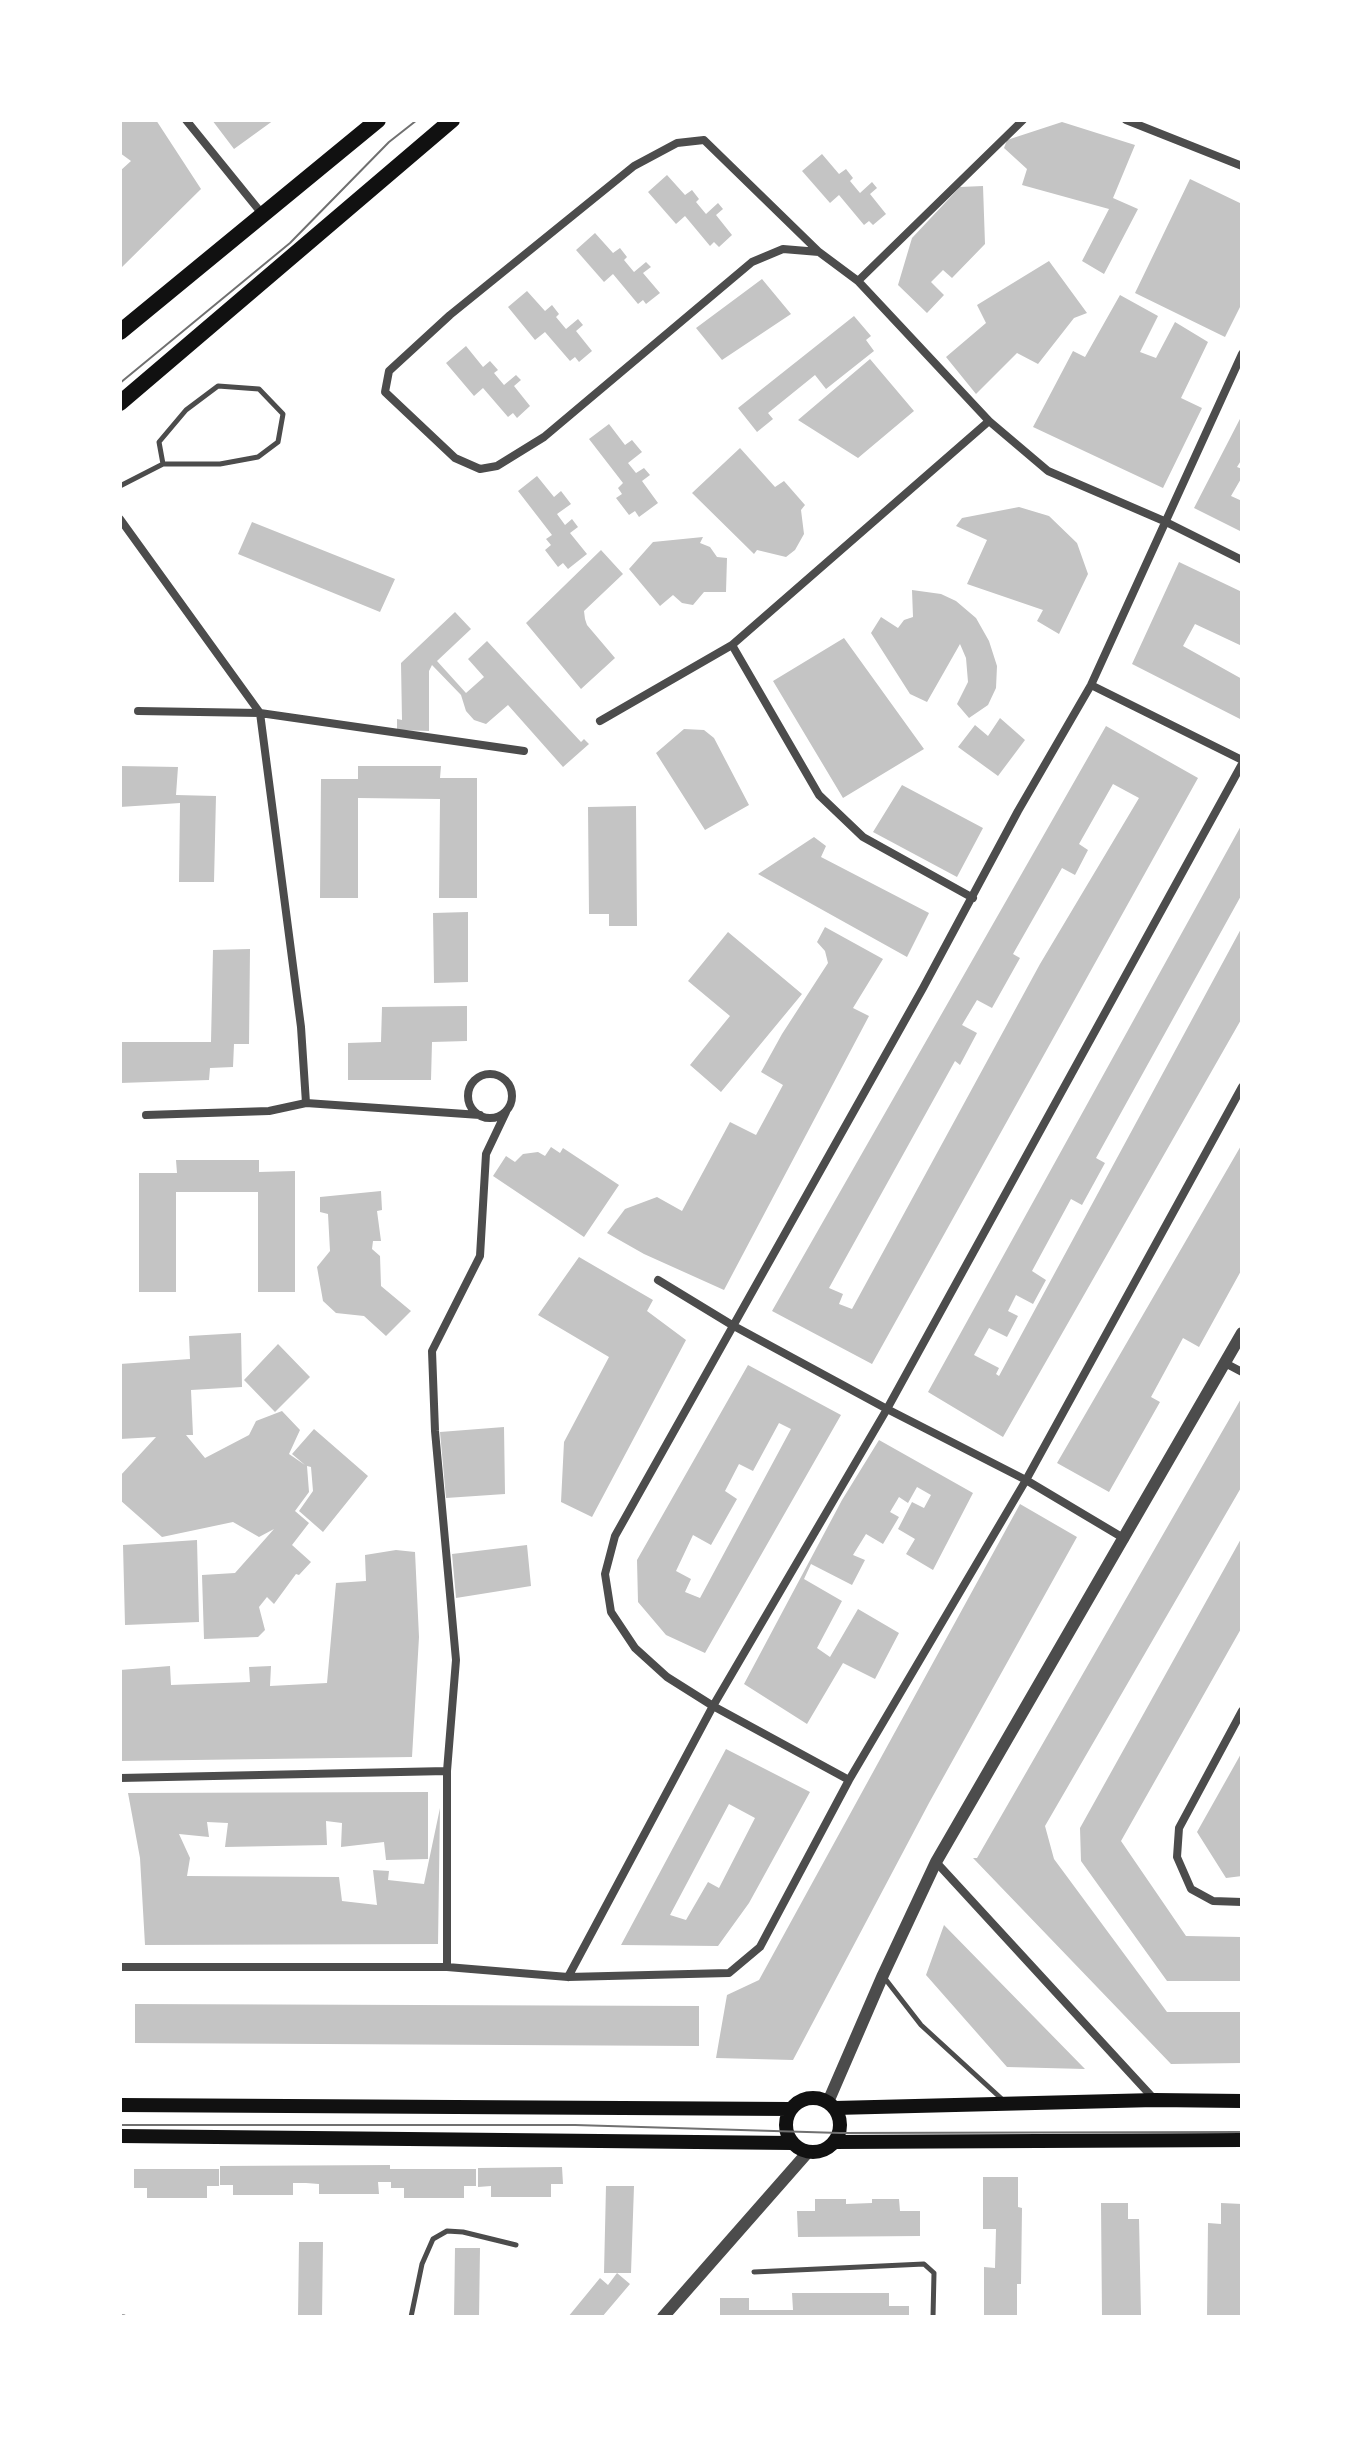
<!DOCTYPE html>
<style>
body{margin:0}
#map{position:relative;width:1362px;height:2437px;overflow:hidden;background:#fff;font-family:"Nunito Sans",sans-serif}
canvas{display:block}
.frame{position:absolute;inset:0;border:122px solid #fff;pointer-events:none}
</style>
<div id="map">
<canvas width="1362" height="2437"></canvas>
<div class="frame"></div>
</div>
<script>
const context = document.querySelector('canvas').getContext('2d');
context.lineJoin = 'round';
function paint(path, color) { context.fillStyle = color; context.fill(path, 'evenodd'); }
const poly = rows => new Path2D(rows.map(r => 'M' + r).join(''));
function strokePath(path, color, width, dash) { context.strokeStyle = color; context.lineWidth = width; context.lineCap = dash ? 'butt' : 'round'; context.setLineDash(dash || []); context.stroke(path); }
paint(poly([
 [120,120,156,120,201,189,120,269,120,171,131,161,120,153],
 [212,120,274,120,234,149],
 [1062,122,1135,145,1113,198,1138,209,1104,274,1082,261,1109,209,1022,185,1027,169,1004,148,1007,140],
 [822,154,839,174,846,169,853,178,850,181,860,193,872,182,877,188,870,194,886,214,873,225,869,221,864,225,839,195,830,203,802,171],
 [667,175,685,195,692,190,699,199,696,202,706,214,718,203,723,209,716,215,732,235,719,247,714,242,710,246,685,216,676,224,648,192],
 [1190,179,1242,204,1242,303,1225,337,1135,293],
 [983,186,985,244,952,278,943,270,931,282,944,295,927,313,898,285,912,238,960,187],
 [595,233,613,253,620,248,627,257,624,260,634,272,646,262,651,267,643,273,660,293,646,304,643,300,638,304,613,274,604,282,576,250],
 [1049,261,1087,313,1074,318,1038,364,1017,353,976,394,946,357,986,323,977,305],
 [762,279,791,314,722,360,696,328],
 [527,291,545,311,552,305,559,314,556,317,566,329,578,319,583,325,576,331,592,351,579,362,575,357,570,361,545,332,535,340,508,307],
 [1120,295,1158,316,1140,352,1156,358,1175,322,1208,342,1181,398,1202,408,1163,488,1033,427,1073,351,1085,357],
 [854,316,871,336,866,340,874,351,826,389,815,375,768,413,773,419,757,432,738,408],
 [466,346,483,367,490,361,498,370,494,373,504,385,516,375,521,380,514,386,530,406,517,418,513,413,508,417,483,388,474,396,446,363],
 [870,359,914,411,858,458,798,420],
 [1242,415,1242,459,1237,467,1242,469,1242,477,1231,496,1242,501,1242,532,1194,508],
 [609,424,625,445,632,440,642,452,628,463,636,473,644,468,650,475,642,481,658,503,639,517,635,511,629,515,616,498,622,494,618,488,623,483,589,439],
 [740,448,775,487,784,481,805,505,801,510,804,534,795,550,786,557,757,550,754,554,692,493],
 [537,476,554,497,561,491,571,504,557,514,565,525,572,519,578,527,570,533,587,554,568,569,563,563,558,567,545,550,551,545,546,539,552,535,518,491],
 [1019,507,1049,516,1077,543,1088,574,1059,634,1037,621,1043,610,967,584,987,540,956,526,962,518],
 [252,522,395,579,380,612,238,554],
 [703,537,700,543,710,547,717,557,727,558,726,592,704,592,693,605,682,603,673,595,660,606,629,569,653,542],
 [601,550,623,574,584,611,585,619,587,625,615,658,581,689,526,623],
 [1179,562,1242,592,1242,646,1195,624,1183,646,1242,679,1242,720,1132,664],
 [912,590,941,594,956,601,976,618,989,641,997,666,996,688,988,705,969,718,957,704,968,682,966,658,960,644,927,702,910,694,871,633,881,617,898,628,904,620,913,617],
 [455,612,471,629,437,661,466,693,484,677,468,659,487,641,581,742,584,739,589,744,563,767,508,705,486,724,474,720,466,711,461,695,432,665,429,671,429,731,397,730,397,719,402,720,401,663],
 [844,638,924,749,843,798,773,681],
 [1000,718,1025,740,998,776,958,747,975,725,988,736],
 [1106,726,1198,778,872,1364,772,1311],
 [1113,784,1139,798,1040,964,852,1309,839,1304,843,1294,829,1288,955,1061,960,1065,977,1033,962,1025,977,1000,992,1008,1020,958,1013,954,1062,868,1075,875,1088,850,1079,844],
 [684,729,704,730,714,738,749,805,705,830,656,753],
 [120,766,178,767,176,795,216,796,214,882,179,882,180,803,120,807],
 [358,766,441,766,440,778,477,778,477,898,439,898,440,799,358,798,358,898,320,898,321,779,358,779],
 [902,785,983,828,957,877,873,832],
 [636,806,637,926,609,926,609,914,589,914,588,807],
 [1242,824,1242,894,1096,1158,1105,1163,1082,1205,1071,1199,1032,1271,1046,1280,1033,1304,1016,1295,1008,1311,1018,1316,1007,1337,989,1328,974,1355,999,1368,996,1374,999,1376,1242,927,1242,1018,1003,1437,928,1392],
 [814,837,826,846,821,857,929,913,907,957,758,874],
 [468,912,468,982,434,983,433,913],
 [825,927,883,959,853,1008,869,1016,724,1290,644,1254,607,1233,625,1209,657,1197,682,1211,730,1122,756,1135,783,1085,761,1072,782,1034,828,963,825,951,817,942],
 [728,932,802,994,721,1092,690,1065,730,1016,688,981],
 [250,949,249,1044,234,1044,233,1067,210,1068,209,1080,120,1083,120,1042,211,1042,213,950],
 [467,1006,467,1041,432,1042,431,1080,348,1080,348,1043,381,1042,382,1007],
 [1242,1144,1242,1269,1199,1347,1183,1338,1151,1397,1160,1402,1109,1492,1057,1463],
 [551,1147,560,1153,563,1148,619,1185,584,1237,493,1176,506,1156,515,1162,523,1154,538,1152,545,1156],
 [176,1160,259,1160,259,1172,295,1171,295,1292,258,1292,258,1192,176,1192,176,1292,139,1292,139,1173,177,1173],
 [381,1191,382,1210,377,1211,381,1241,373,1241,372,1249,380,1256,381,1286,411,1311,386,1336,364,1316,336,1313,323,1301,317,1267,330,1251,328,1214,320,1212,320,1197],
 [579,1257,653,1300,647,1311,686,1340,592,1517,561,1502,564,1442,609,1357,538,1315],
 [241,1333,242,1387,191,1390,193,1435,186,1435,205,1458,249,1435,256,1421,282,1411,300,1430,289,1454,305,1465,292,1454,314,1429,368,1476,323,1532,299,1511,313,1491,311,1467,307,1466,309,1492,295,1511,309,1523,292,1545,311,1562,299,1575,296,1574,274,1604,267,1597,259,1607,265,1630,258,1637,204,1639,202,1575,235,1573,274,1529,259,1537,233,1522,162,1537,120,1500,120,1476,156,1437,120,1439,120,1364,190,1359,189,1336],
 [278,1344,310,1377,275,1412,244,1380],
 [748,1365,841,1415,705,1653,666,1635,638,1602,637,1560],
 [779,1423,791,1429,700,1598,685,1592,691,1579,676,1571,693,1535,711,1545,737,1499,725,1491,739,1464,753,1471],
 [1242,1397,1242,1486,1045,1826,1054,1859,1167,2012,1242,2012,1242,2063,1171,2064,973,1858,977,1858],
 [504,1427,505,1494,446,1498,440,1432],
 [879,1440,973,1493,933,1570,906,1554,915,1539,898,1529,912,1502,924,1508,931,1495,917,1487,908,1503,899,1497,890,1512,899,1517,883,1544,866,1534,853,1555,865,1560,852,1585,811,1564,804,1579,842,1601,817,1648,830,1657,858,1609,899,1633,875,1679,843,1663,807,1724,744,1684,842,1500],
 [1020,1504,1077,1537,929,1803,793,2060,716,2058,727,1995,759,1980],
 [1242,1537,1242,1627,1121,1841,1186,1936,1242,1937,1242,1981,1167,1981,1081,1861,1080,1828],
 [197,1540,199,1622,125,1625,123,1545],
 [527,1545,531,1586,456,1598,452,1554],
 [396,1550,415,1552,419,1637,412,1757,120,1761,120,1670,170,1666,171,1685,250,1682,249,1667,271,1666,270,1686,327,1683,336,1583,366,1581,365,1555],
 [726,1749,810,1792,749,1903,718,1946,621,1945],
 [729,1804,755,1818,719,1888,708,1882,686,1920,670,1915],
 [1242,1752,1242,1876,1226,1878,1197,1832],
 [428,1792,428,1859,386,1860,384,1842,341,1847,342,1823,326,1821,327,1845,225,1847,228,1823,207,1822,209,1837,179,1834,190,1858,187,1876,339,1877,342,1901,377,1905,373,1870,389,1871,388,1880,424,1884,440,1808,438,1944,145,1945,140,1858,128,1793],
 [944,1925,1085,2069,1007,2067,926,1975],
 [135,2004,699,2006,699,2046,135,2043],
 [390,2165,390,2169,476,2169,476,2186,464,2186,464,2198,404,2198,404,2188,391,2188,391,2182,378,2182,379,2194,319,2194,319,2184,306,2183,293,2183,293,2195,233,2195,233,2185,220,2185,220,2166],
 [562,2167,563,2184,551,2184,551,2197,491,2197,491,2186,478,2187,478,2168],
 [134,2169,219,2169,219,2186,207,2186,207,2198,147,2198,147,2188,134,2188],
 [983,2177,1018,2177,1018,2207,1022,2208,1021,2284,1017,2284,1017,2317,984,2317,984,2267,995,2268,996,2229,983,2229],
 [606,2186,634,2186,631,2273,604,2273],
 [815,2199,846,2199,846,2204,872,2203,872,2199,899,2199,900,2211,920,2211,920,2236,798,2237,797,2211,815,2211],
 [1101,2203,1128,2203,1128,2219,1139,2219,1141,2315,1102,2317],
 [1221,2203,1242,2204,1242,2317,1207,2317,1208,2223,1221,2224],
 [299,2242,323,2242,322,2317,298,2317],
 [455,2248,480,2248,479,2317,454,2317],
 [617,2273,630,2284,602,2317,568,2317,600,2278,608,2285],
 [792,2293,889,2293,889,2306,909,2306,909,2317,720,2317,720,2298,749,2298,749,2310,793,2310]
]), '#c4c4c4');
strokePath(poly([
 [120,486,163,464,220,464,258,457,278,442,283,414,259,389,218,386,186,410,159,442,163,464],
 [883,1976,921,2025,1004,2101],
 [754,2272,924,2264,934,2273,933,2317],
 [120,2317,124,2317],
 [411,2317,422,2264,433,2239,447,2231,463,2232,516,2245]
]), '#4c4c4c', 5);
strokePath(poly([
 [186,120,263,215],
 [1126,120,1242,166],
 [819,252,704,140,677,143,634,166,450,315,389,371,385,392,455,458,480,469,497,466,544,437,752,262,783,249,819,252,858,281,989,421,1048,471,1164,521,1242,560],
 [858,281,1023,120],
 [120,519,260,713,301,1027,306,1103],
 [732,645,819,795,863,837,973,898],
 [1091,685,1242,760],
 [138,711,260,713,524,751],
 [600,721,732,645,989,421],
 '468 1096a22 22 0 1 1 44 0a22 22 0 1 1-44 0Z',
 [146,1115,269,1111,306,1103,480,1115],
 [658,1280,732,1325,887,1409,1026,1480,1125,1539],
 [1225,1363,1242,1372],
 [1242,1711,1179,1828,1177,1857,1191,1889,1213,1901,1242,1902],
 [120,1778,447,1771],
 [849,1780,713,1706,667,1677,635,1648,611,1612,605,1574,615,1536,923,988,1018,811,1091,685,1242,354],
 [936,1862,1154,2099],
 [120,1967,447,1967,568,1977,729,1973,760,1947,849,1780,1026,1480,1242,1087],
 [447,1967,447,1771,456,1660,435,1431,432,1351,480,1256,486,1154,506,1112],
 [568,1977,713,1706,887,1409,1242,764]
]), '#4c4c4c', 8);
strokePath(poly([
 [828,2102,883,1975,936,1862,1242,1333],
 [663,2317,808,2152]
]), '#4c4c4c', 12);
strokePath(poly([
 '786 2125a27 27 0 1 1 54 0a27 27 0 1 1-54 0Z',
 [120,2105,790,2109],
 [835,2108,1155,2100,1242,2101],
 [120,2136,792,2143],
 [834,2142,1242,2140]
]), '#111', 14);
strokePath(poly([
 [120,332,378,120],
 [120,403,452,120]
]), '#111', 16);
strokePath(poly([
 [120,383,290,243,389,142,417,120],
 [120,2125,575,2125,840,2133,1242,2132]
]), '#707070', 2);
</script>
